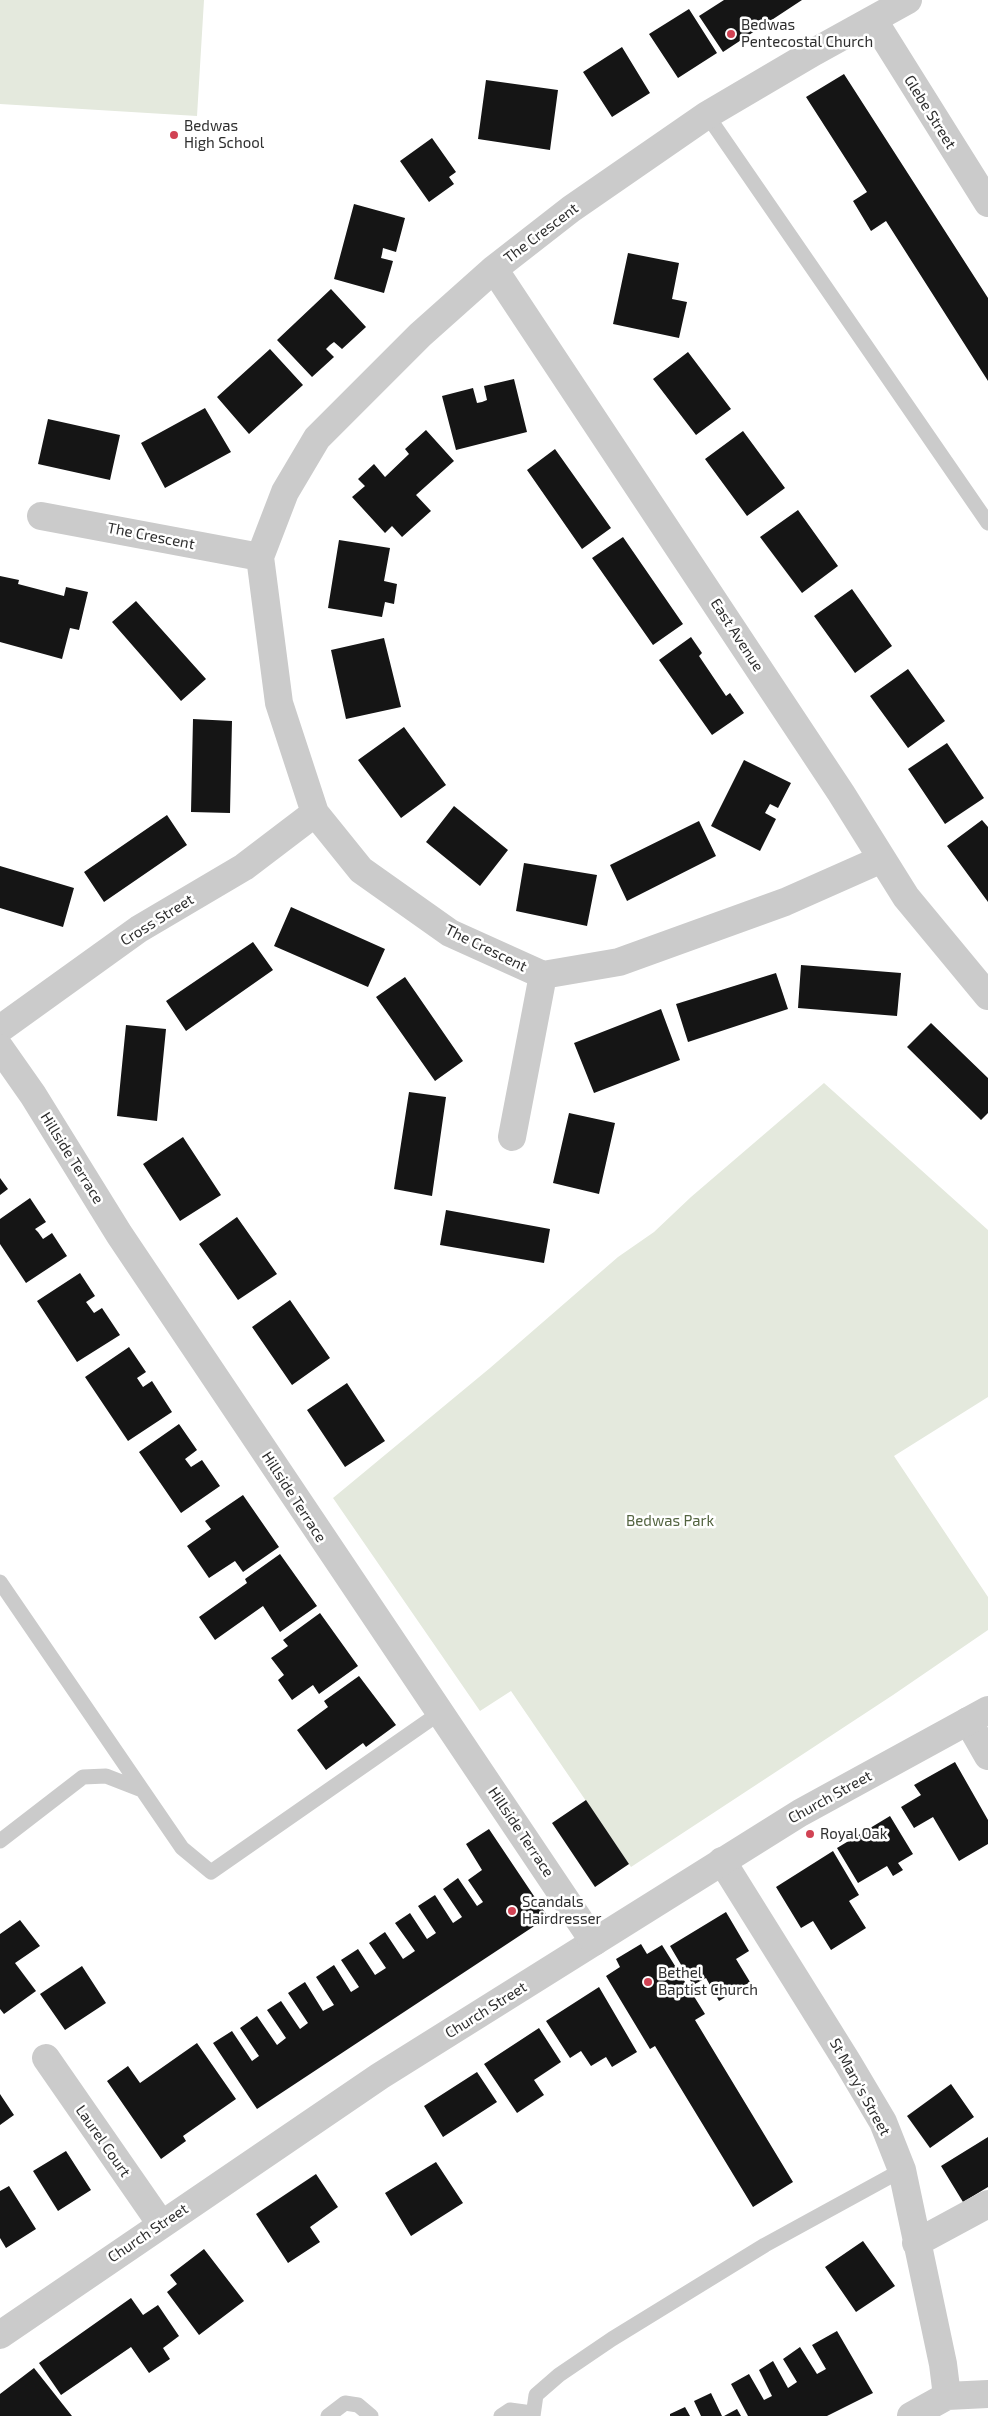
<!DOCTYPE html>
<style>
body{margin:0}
canvas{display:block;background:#fff}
</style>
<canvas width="988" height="2416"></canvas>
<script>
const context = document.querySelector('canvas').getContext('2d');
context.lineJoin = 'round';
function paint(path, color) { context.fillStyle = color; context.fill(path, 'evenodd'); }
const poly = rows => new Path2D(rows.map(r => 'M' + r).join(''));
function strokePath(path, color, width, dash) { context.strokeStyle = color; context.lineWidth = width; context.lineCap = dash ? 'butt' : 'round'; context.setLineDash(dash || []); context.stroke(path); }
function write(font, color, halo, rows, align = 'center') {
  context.font = font + ' "Exo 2",sans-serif'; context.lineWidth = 5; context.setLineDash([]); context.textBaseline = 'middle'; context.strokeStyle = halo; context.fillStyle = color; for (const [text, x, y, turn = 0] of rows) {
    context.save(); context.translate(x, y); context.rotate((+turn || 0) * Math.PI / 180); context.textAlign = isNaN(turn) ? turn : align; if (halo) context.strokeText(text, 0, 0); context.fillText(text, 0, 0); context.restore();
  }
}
paint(poly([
 [0,0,204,0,197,116,0,104],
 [824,1083,988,1230,988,1397,894,1456,988,1597,988,1630,893,1695,631,1867,511,1691,480,1711,333,1498,490,1368,618,1257,654,1232,691,1197]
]), '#e4e9dd');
paint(poly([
 [724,0,802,0,723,52,699,16],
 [689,9,717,53,678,78,649,34],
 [622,47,650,93,612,117,583,72],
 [844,74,988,298,988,381,886,221,871,231,853,201,867,192,806,97],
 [486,80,558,90,550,150,478,139],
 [432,138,456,172,449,177,454,184,429,202,400,161],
 [354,204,405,218,396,252,383,248,382,254,381,258,393,261,384,293,334,279],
 [628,253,679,263,672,299,687,302,679,338,613,324],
 [331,289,366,327,342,349,334,342,330,345,326,349,334,357,312,377,277,340],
 [270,349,303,385,249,434,217,397],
 [688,352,731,409,696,435,653,379],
 [514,379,527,432,456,450,442,396,473,388,477,403,482,402,487,400,484,386],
 [205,408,231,452,165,488,141,443],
 [48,419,120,435,110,480,38,464],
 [426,430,454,461,416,495,431,511,402,537,392,526,385,533,352,497,365,486,358,479,374,464,385,477,409,454,405,449],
 [743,431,785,488,747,516,705,459],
 [555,449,611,528,582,549,527,470],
 [798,510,838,566,802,593,760,537],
 [623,537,683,624,653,645,592,558],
 [339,540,390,548,384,581,397,584,394,604,385,602,382,617,328,608],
 [0,576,19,580,18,584,64,596,66,587,88,592,79,630,70,628,62,659,0,642],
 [852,589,892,646,855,673,814,616],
 [136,601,206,679,181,701,112,622],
 [691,637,702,653,699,656,726,696,730,693,744,713,712,735,659,660],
 [384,638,401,707,346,719,331,650],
 [908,669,945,721,908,748,870,696],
 [193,719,232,721,230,813,191,812],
 [404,727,446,785,401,818,358,760],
 [947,743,984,798,945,824,908,769],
 [744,760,791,783,778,808,770,804,765,813,776,819,760,851,711,826],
 [454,806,508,850,480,886,426,842],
 [167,815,187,845,104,902,84,872],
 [982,820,988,827,988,902,947,846],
 [699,821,716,856,627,901,610,865],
 [524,863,597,875,587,926,516,911],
 [0,866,74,888,63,927,0,908],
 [291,907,385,949,368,987,274,946],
 [253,942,273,970,186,1031,166,1001],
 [801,965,901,973,897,1016,798,1008],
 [776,973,788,1009,688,1042,676,1004],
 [405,977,463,1061,435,1081,376,997],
 [661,1009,680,1060,594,1093,574,1043],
 [931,1023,988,1078,988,1113,981,1120,907,1047],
 [126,1025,166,1029,157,1121,117,1116],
 [409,1092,446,1097,432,1196,394,1189],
 [569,1113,615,1123,599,1194,553,1183],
 [183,1137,221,1195,180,1221,143,1164],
 [0,1178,8,1189,0,1195],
 [30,1198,46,1222,35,1229,38,1232,43,1239,52,1233,67,1256,26,1283,0,1244,0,1219],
 [446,1210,550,1229,544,1263,440,1245],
 [237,1217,277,1274,238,1300,199,1244],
 [80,1273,95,1296,86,1302,94,1313,102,1308,120,1335,77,1362,37,1301],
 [290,1300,330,1358,292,1385,252,1327],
 [129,1347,146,1372,137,1378,143,1387,152,1381,172,1412,128,1441,85,1377],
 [347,1383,385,1441,345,1467,307,1410],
 [179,1424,197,1450,185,1459,191,1467,202,1460,220,1486,181,1513,139,1452],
 [243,1495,279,1547,243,1572,235,1561,209,1578,187,1546,211,1529,205,1521],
 [280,1554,317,1606,280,1632,263,1606,215,1640,199,1617,247,1583,245,1579],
 [320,1613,358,1666,319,1694,313,1685,292,1700,278,1680,284,1675,271,1658,288,1646,283,1640],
 [359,1676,396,1725,366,1747,363,1743,326,1770,297,1730,328,1707,324,1701],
 [955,1762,988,1820,988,1844,959,1861,933,1817,914,1828,901,1807,921,1795,914,1785],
 [586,1800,629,1864,595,1887,552,1823],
 [890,1816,913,1854,898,1863,903,1870,893,1876,887,1866,858,1883,837,1848],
 [489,1829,548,1917,257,2109,213,2043,232,2031,252,2061,259,2056,240,2028,257,2016,277,2045,286,2038,267,2010,281,2001,300,2029,308,2023,288,1993,305,1982,323,2011,334,2005,316,1977,334,1965,351,1992,359,1987,341,1960,358,1949,375,1975,386,1968,369,1943,385,1932,403,1959,415,1951,395,1923,410,1913,427,1939,436,1933,418,1906,435,1895,453,1923,462,1917,443,1889,458,1878,477,1906,483,1902,468,1880,482,1870,466,1844],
 [833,1851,859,1895,849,1901,866,1928,831,1950,813,1921,801,1928,776,1887],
 [726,1912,749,1951,736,1959,750,1982,719,2001,706,1978,693,1985,670,1946],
 [20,1920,40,1946,15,1963,36,1991,4,2014,0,2009,0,1934],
 [641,1944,647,1954,662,1945,705,2014,695,2020,793,2182,753,2207,655,2046,650,2049,606,1976,620,1967,616,1959],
 [82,1966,106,2003,65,2030,40,1994],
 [599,1987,637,2052,612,2067,606,2057,591,2066,581,2051,570,2058,546,2021],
 [539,2028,561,2062,534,2080,544,2095,517,2113,484,2064],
 [197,2043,236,2099,183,2136,186,2141,161,2159,107,2081,128,2066,140,2083],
 [477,2072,497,2102,443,2137,424,2106],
 [951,2084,974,2117,930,2148,907,2116],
 [0,2094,14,2115,0,2125],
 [988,2137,988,2187,963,2202,941,2166],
 [66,2151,91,2190,58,2211,33,2171],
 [436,2162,463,2203,411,2236,385,2193],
 [316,2174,338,2207,310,2227,320,2242,288,2263,256,2214],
 [9,2186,36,2229,6,2248,0,2238,0,2191],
 [863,2241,895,2286,856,2312,825,2267],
 [204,2249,244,2301,199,2335,167,2292,177,2284,170,2275],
 [131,2298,143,2315,158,2305,179,2336,163,2348,170,2359,149,2373,131,2347,61,2395,39,2363],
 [837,2331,873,2393,827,2416,748,2416,731,2384,749,2374,764,2400,772,2396,759,2370,773,2361,788,2388,797,2382,783,2359,800,2347,817,2374,826,2369,812,2345],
 [34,2368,72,2416,0,2416,0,2394],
 [711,2393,722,2416,701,2416,694,2401],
 [685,2407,690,2416,670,2416,670,2414],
 [737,2409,741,2416,724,2416]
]), '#151515');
strokePath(poly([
 [707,115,988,523],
 [0,1582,182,1848,211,1872,441,1712],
 [0,1841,83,1777,106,1776,142,1790],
 [328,2416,345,2403,358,2405,371,2416],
 [501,2416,510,2410,532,2413],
 [533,2416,536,2395,559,2375,612,2339,765,2245,902,2170]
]), '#cbcbcb', 15);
strokePath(poly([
 [874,21,988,203],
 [494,269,841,793,906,897,988,996],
 [41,516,260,557],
 [882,859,785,902,619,962,543,975,450,933,361,870,315,813,279,703,260,557,285,492,317,438,420,335,494,269,571,209,707,115,814,52,908,0],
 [0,1029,139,929,244,867,315,813],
 [512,1137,543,975],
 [968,1721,988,1756],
 [722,1861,848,2063,883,2122,902,2170,943,2364,947,2396,911,2416],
 [46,2058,161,2224],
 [916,2243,988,2204],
 [0,2335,380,2076,594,1942],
 [947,2396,988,2394]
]), '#cbcbcb', 28);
strokePath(poly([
 [0,1048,33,1095,119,1234,594,1942,800,1813,988,1710]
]), '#cbcbcb', 28);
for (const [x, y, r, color] of [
 [731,34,5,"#d14354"],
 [174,135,5,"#d14354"],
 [810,1834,5,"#d14354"],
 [512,1911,5,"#d14354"],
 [648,1982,5,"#d14354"]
]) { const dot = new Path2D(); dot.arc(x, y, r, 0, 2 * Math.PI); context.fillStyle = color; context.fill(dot); strokePath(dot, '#fff', 2); }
write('15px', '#2e2e2e', '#fff', [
 ["Bedwas",741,25],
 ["Pentecostal Church",741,42],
 ["Bedwas",184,126],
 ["High School",184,143],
 ["Royal Oak",820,1834],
 ["Scandals",522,1902],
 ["Hairdresser",522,1919],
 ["Bethel",658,1973],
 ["Baptist Church",658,1990]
], 'left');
write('15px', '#2e2e2e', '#fff', [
 ["Glebe Street",930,112,58],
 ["The Crescent",541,233,-37],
 ["The Crescent",151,536,11],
 ["East Avenue",737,635,57],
 ["Cross Street",157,920,-32],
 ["The Crescent",486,948,26],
 ["Hillside Terrace",72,1158,58],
 ["Hillside Terrace",294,1497,57],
 ["Church Street",830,1797,-29],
 ["Hillside Terrace",521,1832,56],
 ["Church Street",486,2010,-32],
 ["St Mary's Street",860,2087,61],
 ["Laurel Court",103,2141,55],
 ["Church Street",148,2233,-34]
]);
write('15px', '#536440', '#fff', [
 ["Bedwas Park",670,1521]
]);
</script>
